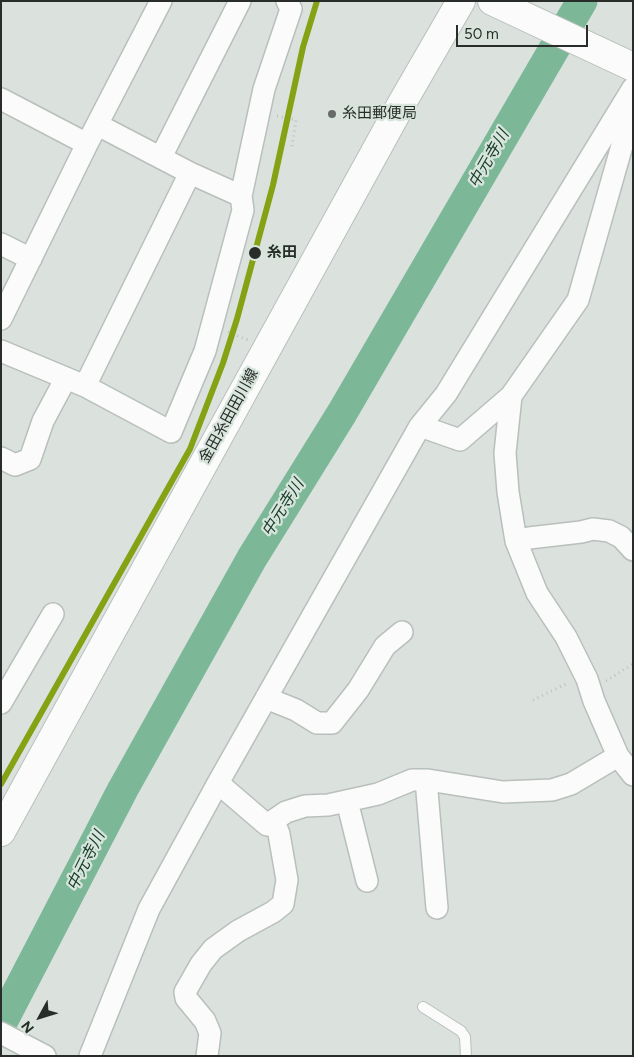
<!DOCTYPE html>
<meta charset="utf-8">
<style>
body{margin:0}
#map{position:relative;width:634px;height:1057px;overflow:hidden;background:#dbe2de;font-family:Figtree,sans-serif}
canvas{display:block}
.frame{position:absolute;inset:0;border:2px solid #282d2a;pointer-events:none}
.north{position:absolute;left:15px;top:992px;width:50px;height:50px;-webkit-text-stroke:4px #d8e5dd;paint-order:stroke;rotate:231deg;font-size:14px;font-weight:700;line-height:20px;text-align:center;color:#282d2a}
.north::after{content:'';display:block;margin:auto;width:18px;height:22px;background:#282d2a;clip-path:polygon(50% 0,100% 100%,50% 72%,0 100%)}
.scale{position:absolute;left:456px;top:25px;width:132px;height:22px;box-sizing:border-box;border:2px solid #282d2a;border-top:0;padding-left:6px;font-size:15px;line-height:18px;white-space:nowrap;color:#282d2a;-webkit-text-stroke:4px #d8e5dd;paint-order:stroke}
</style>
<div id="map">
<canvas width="634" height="1057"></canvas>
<div class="frame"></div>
<div class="north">N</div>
<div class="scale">50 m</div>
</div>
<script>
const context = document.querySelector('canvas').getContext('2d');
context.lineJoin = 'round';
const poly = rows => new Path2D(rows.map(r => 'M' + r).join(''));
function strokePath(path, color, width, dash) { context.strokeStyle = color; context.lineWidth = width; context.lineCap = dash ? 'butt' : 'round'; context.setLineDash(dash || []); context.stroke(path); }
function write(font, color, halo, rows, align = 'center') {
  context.font = font + ' Figtree,"Noto Sans JP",sans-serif'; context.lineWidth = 4.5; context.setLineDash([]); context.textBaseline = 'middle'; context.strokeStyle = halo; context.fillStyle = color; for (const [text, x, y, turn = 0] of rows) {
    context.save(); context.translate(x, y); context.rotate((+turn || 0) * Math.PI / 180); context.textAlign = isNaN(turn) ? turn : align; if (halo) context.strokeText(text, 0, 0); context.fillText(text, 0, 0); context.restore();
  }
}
strokePath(poly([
 [1,1024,123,789,252,558,342,413,582,1]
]), '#7cb898', 31);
const lane = poly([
 [423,1007,461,1031,465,1037,466,1056]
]);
const street = poly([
 [1,99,87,144],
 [161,157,240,1],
 [241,196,264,89,291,9,287,1],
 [1,244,31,259],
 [1,319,87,144,161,1],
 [1,351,85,386,190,173],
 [85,386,171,432,205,351,243,210,241,196,190,173,98,125],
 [511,396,505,453,508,492,516,541,537,593,566,637,587,679,594,701,618,756,633,775],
 [420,426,446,394,633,88],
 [1,458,15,465,30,459,43,421,66,378],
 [516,541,529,538,581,532,593,529,609,531,621,537,633,550],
 [266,698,296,710,317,723,332,723,358,690,385,646,402,632],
 [1,703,53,614],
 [426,780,437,908],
 [218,783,267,825,286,812,305,806,328,805,378,794,412,780,428,780,503,792,552,790,571,784,618,756],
 [347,801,367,881],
 [1,1033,45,1056],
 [90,1056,149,909,218,783,420,426,460,440,511,396,578,300,633,107],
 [207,1056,210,1033,205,1021,186,998,185,992,201,964,213,949,238,931,273,912,283,904,287,880,279,834,274,821]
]);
const secondary = poly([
 [492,1,633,67],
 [1,832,402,103,461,1]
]);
strokePath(lane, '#b9bfbb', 12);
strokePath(street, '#b9bfbb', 24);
strokePath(secondary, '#b9bfbb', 30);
strokePath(poly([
 [277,116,296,120,292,147],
 [228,332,248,340],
 [606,681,633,664],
 [533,700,568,683]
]), '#bec0bf', 3, [1, 4]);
strokePath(lane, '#fafbfa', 10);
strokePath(street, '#fafbfa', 21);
strokePath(secondary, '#fafbfa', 28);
strokePath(poly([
 [1,784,190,449,223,363,237,319,273,185,303,47,317,1]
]), '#84a214', 6);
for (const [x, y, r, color] of [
 [332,114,5,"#676c69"],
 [255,253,7,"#282d2a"]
]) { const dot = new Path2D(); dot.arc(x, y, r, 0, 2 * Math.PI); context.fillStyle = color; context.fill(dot); strokePath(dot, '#d8e5dd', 2); }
write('15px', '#282d2a', '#d8e5dd', [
 ["糸田郵便局",342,114]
], 'left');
write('bold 15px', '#282d2a', '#d8e5dd', [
 ["糸田",267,253]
], 'left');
write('15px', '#282d2a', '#d8e5dd', [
 ["金田糸田田川線",229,416,-61]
]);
write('italic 16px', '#173b28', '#d8e5dd', [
 ["中元寺川",489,159,-60],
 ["中元寺川",283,508,-58],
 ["中元寺川",86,861,-63]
]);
</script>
